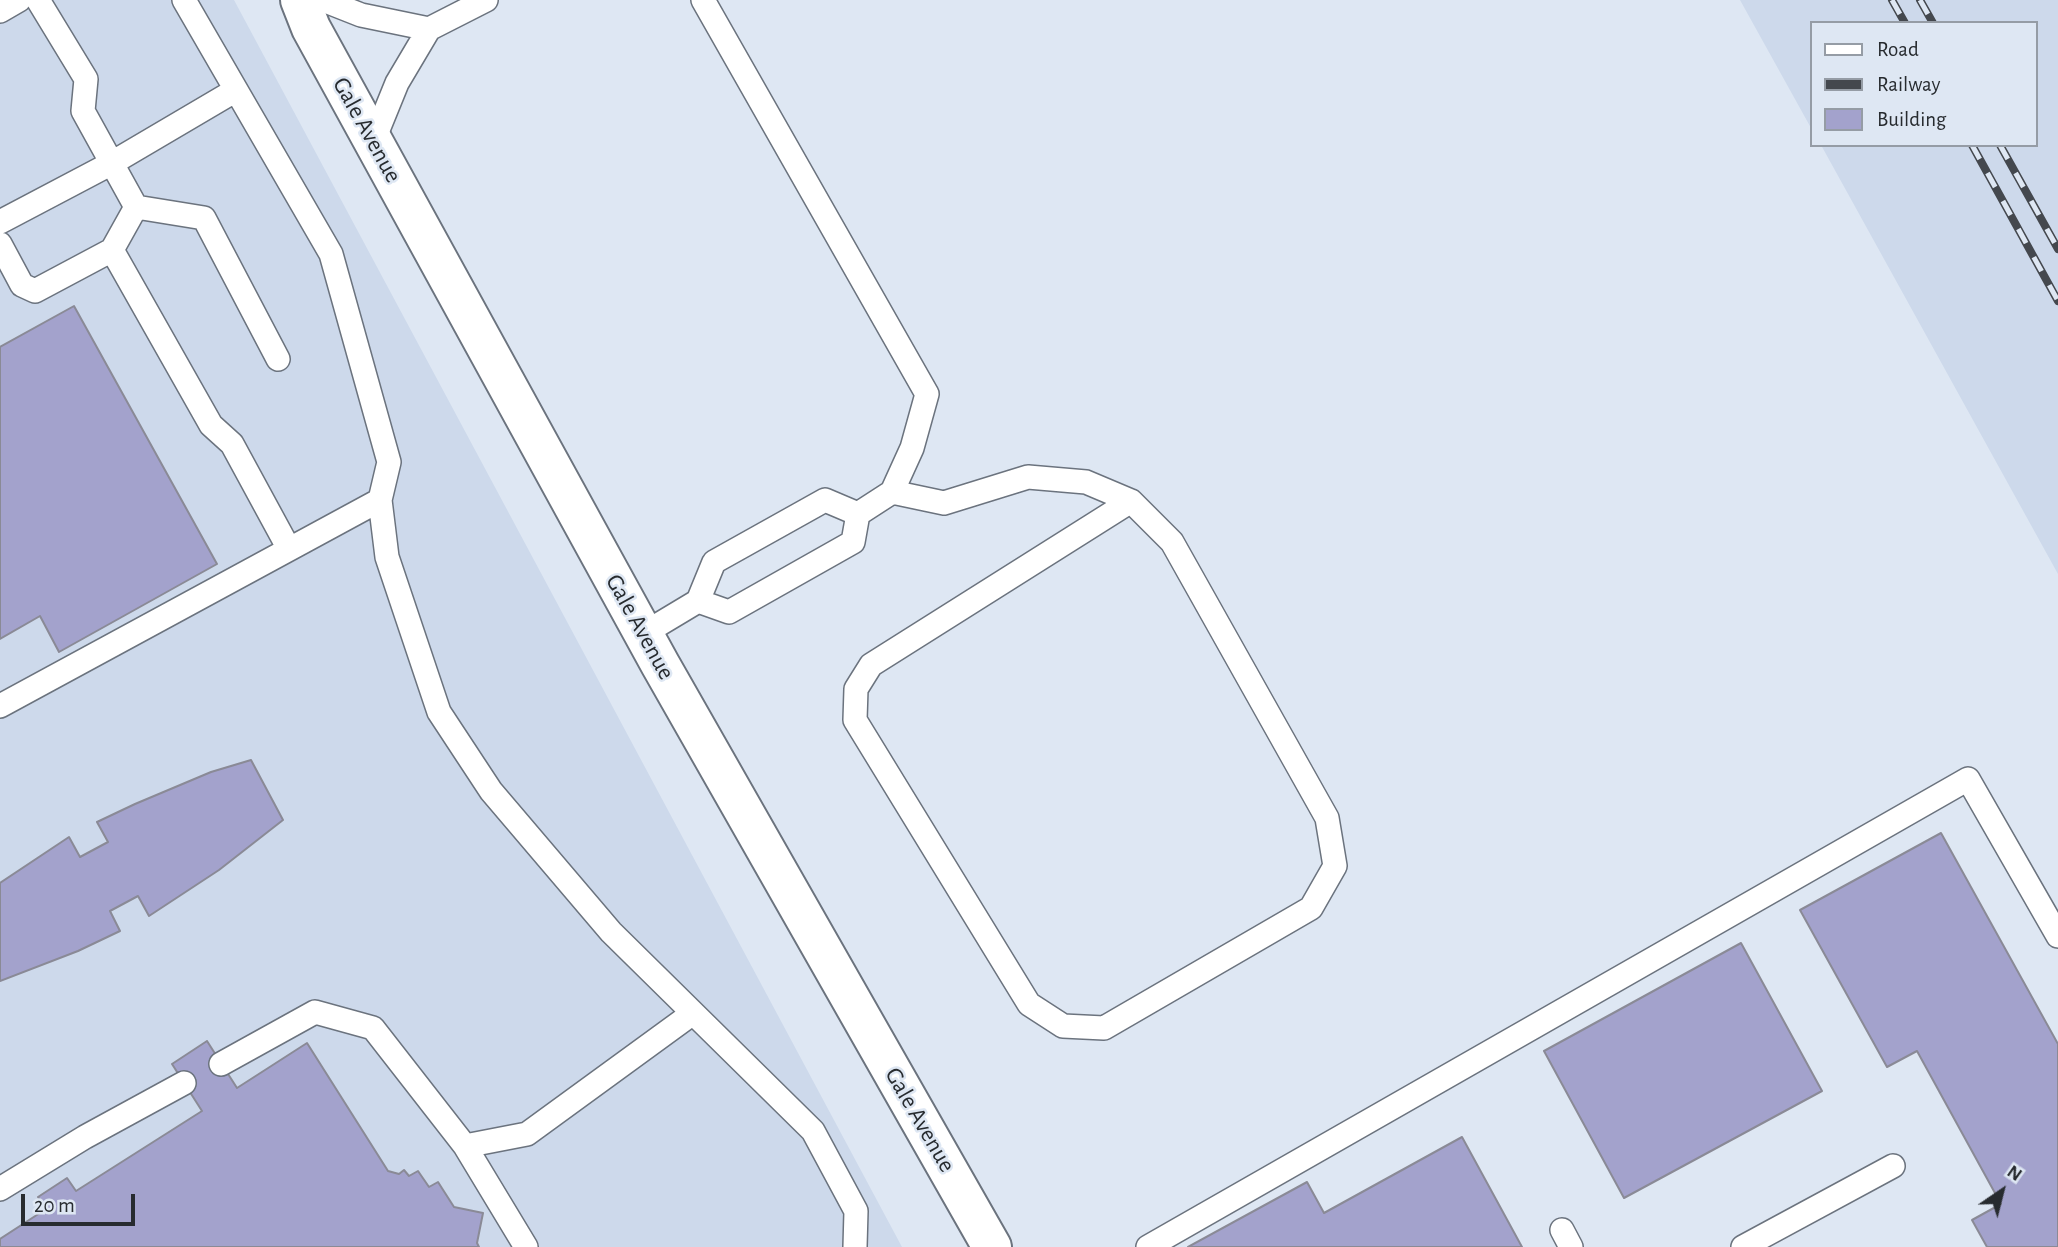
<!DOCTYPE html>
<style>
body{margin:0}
#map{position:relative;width:2058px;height:1247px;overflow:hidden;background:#dee7f3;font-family:"Alegreya Sans",sans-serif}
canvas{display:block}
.legend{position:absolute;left:1810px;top:21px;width:228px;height:126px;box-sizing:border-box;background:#dee7f3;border:2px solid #959ca5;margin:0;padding:9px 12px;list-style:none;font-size:21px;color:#272b2f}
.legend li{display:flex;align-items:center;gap:14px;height:35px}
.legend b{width:35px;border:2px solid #959ca5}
.north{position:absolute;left:1967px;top:1156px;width:70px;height:70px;-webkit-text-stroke:5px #dee7f3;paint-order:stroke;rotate:35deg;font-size:19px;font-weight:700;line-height:28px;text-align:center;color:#272b2f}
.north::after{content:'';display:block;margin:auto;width:24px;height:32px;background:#272b2f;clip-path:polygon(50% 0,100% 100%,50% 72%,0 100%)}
.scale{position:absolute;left:21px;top:1194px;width:114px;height:32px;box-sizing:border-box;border:4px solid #272b2f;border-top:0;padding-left:9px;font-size:21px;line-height:24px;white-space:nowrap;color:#272b2f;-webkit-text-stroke:5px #dee7f3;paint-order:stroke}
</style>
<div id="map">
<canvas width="2058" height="1247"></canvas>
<ul class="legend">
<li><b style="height:9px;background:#fff"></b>Road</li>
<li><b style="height:9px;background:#44484e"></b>Railway</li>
<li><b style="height:19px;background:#a3a2cc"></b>Building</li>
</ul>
<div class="north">N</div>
<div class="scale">20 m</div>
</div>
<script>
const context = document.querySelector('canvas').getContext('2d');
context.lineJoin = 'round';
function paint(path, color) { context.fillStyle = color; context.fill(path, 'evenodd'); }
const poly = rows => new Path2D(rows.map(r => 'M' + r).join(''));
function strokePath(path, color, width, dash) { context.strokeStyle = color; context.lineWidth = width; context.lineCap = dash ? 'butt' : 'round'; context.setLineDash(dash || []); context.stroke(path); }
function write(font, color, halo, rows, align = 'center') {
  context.font = font + ' "Alegreya Sans",sans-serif'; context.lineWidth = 5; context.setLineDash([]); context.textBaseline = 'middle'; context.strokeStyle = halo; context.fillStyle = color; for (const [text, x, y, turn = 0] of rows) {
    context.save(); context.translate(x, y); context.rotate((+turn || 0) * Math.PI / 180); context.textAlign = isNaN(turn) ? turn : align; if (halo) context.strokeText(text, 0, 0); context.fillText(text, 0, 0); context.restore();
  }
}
paint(poly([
 [0,0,234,0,902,1247,0,1247],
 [1740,0,2058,0,2058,574,1821,145,2035,145,2035,23,1811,23,1811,128]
]), '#cdd9eb');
const building = poly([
 [74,306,217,564,59,652,40,616,0,639,0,347,74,306],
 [251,760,283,820,219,870,149,916,138,896,110,911,120,931,78,951,0,981,0,883,69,837,80,857,108,842,97,822,135,804,211,772,251,760],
 [1941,833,2058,1044,2058,1247,1987,1247,1972,1220,2001,1204,1917,1051,1887,1067,1800,910,1941,833],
 [1741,943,1822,1091,1624,1198,1544,1051,1741,943],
 [207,1041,237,1088,307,1043,388,1171,399,1174,404,1170,409,1176,418,1171,429,1187,438,1182,454,1207,483,1213,477,1243,479,1247,0,1247,0,1239,46,1209,38,1197,67,1178,76,1191,202,1111,172,1064,207,1041],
 [1462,1137,1522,1247,1188,1247,1307,1182,1324,1213,1462,1137]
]);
paint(building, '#a3a2cc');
strokePath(building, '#8a8a96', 2);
const lane = poly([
 [184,0,331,254,389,462,380,500,387,557,439,712,491,791,611,932,813,1131,856,1211,855,1247],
 [323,0,361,15,429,29],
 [0,11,19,0],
 [373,142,397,83,429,29,486,0],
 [136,207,204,218,278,359],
 [0,222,112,163,236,90],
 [0,244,22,285,35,291,112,250,136,207,83,111,86,79,38,0],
 [112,250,211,425,232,444,289,549],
 [892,492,944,503,1028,477,1086,482,1131,501,1172,542,1327,818,1335,866,1311,908,1104,1028,1063,1026,1029,1004,855,720,856,689,871,665,1131,501],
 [698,601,729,612,853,542,858,514,892,492,912,448,927,394,703,0],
 [643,634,698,601,714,562,825,500,858,514],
 [0,706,380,500],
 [221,1064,315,1012,373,1028,465,1146,527,1134,693,1013],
 [465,1146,526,1247],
 [0,1189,85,1137,184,1083],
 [1562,1230,1571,1247],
 [1148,1247,1968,779,2058,936],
 [1743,1247,1893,1166]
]);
const secondary = poly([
 [300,0,311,28,660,664,992,1247]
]);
strokePath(lane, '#6b737e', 26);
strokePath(secondary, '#6b737e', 42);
strokePath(lane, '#fff', 23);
strokePath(secondary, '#fff', 38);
const rail = poly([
 [1892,0,1905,23],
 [1920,0,1933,23],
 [1972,145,2058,301],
 [2000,145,2058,249]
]);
strokePath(rail, '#44484e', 8);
strokePath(rail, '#dee7f3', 5, [16]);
write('24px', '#272b2f', '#dee7f3', [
 ["Gale Avenue",367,130,61],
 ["Gale Avenue",640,627,61],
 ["Gale Avenue",920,1120,60]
]);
</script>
